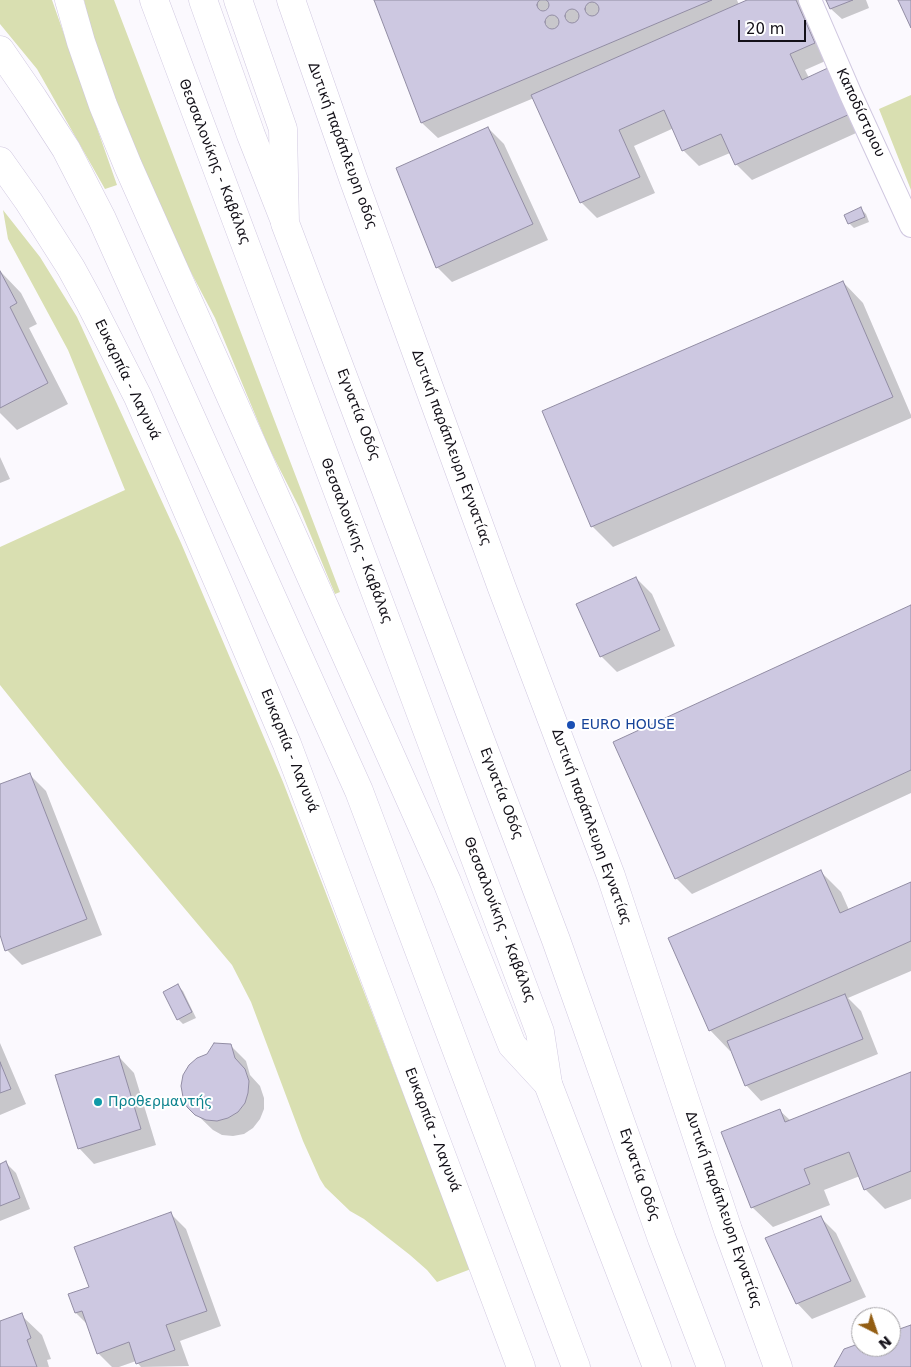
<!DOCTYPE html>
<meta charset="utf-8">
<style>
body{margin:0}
#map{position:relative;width:911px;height:1367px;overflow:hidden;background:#fbf9fe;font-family:"DejaVu Sans",sans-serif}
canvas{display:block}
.north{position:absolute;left:851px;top:1307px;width:50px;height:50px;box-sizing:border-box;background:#fff;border:1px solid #a19fa3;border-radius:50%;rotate:139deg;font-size:14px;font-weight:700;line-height:20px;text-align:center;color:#131018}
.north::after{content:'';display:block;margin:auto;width:18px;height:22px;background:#935e13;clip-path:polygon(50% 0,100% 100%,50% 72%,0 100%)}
.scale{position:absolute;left:738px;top:20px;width:68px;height:22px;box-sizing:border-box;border:2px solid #131018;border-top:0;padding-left:6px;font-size:15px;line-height:18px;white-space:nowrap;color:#131018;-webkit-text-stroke:4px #fff;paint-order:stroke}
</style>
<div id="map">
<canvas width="911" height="1367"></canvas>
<div class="north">N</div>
<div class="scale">20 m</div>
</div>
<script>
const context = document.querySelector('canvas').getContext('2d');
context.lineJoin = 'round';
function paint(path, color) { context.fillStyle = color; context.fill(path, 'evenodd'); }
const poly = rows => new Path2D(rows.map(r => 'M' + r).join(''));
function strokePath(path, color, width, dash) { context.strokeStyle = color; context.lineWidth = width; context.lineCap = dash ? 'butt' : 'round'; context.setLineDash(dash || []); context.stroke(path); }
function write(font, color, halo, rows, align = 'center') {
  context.font = font + ' "DejaVu Sans",sans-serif'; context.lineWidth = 4; context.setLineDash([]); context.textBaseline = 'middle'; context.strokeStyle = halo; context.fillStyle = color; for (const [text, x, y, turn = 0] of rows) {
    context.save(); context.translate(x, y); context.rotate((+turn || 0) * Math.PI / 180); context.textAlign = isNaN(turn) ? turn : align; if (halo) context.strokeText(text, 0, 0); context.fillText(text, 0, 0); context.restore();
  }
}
paint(poly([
 [0,0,52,0,117,185,105,189,37,69,0,24],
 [84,0,114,0,340,592,335,594,299,507,269,448,215,318,173,238,121,117,94,43],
 [911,95,911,190,879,109],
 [3,210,40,257,77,317,181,543,283,782,471,1269,437,1282,427,1270,410,1255,364,1219,350,1211,325,1187,320,1179,303,1141,251,1002,232,965,64,765,0,685,0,547,125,490,68,350,8,239]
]), '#d9dfb1');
paint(poly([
 [376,0,737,0,739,5,751,0,804,0,830,59,805,70,809,78,865,129,752,180,736,164,730,153,699,166,684,151,674,128,634,146,655,193,597,218,581,202,534,98,438,138,422,123],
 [828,0,866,0,869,8,842,19,831,9],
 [488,128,504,144,548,240,452,282,437,267],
 [861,209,866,214,869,222,854,228,849,223],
 [1,272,21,293,37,324,29,328,68,404,17,430,0,413],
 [843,282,863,303,911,415,911,418,613,547,592,526],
 [0,457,10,479,0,483],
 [636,578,652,594,675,646,617,672,601,656],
 [911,606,911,793,692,894,676,878],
 [30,775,46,791,102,935,22,965,7,950,0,931,0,786],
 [821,872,841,892,849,910,911,883,911,971,848,998,861,1011,878,1054,761,1101,746,1085,732,1050,730,1051,710,1030],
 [178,986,183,991,196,1018,183,1024,178,1019],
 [0,1043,26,1104,0,1115],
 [230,1045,246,1061,250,1075,260,1086,264,1098,264,1109,260,1119,253,1128,244,1134,233,1136,222,1135,213,1130,188,1106],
 [119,1057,134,1073,156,1145,94,1164,79,1148],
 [911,1073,911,1199,885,1209,865,1189,860,1176,824,1190,830,1205,773,1227,752,1207,779,1110,791,1121],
 [6,1163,16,1173,30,1209,0,1221,0,1165],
 [171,1214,186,1229,221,1326,180,1341,189,1366,141,1367,136,1361,119,1367,112,1367,98,1353,88,1325,76,1313,70,1295,90,1288],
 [821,1218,836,1233,866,1297,812,1319,797,1303],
 [21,1315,42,1335,51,1359,47,1360,49,1367,0,1367,0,1323]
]), '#0003');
const building = poly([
 '537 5a6 6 0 1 1 12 0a6 6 0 1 1-12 0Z',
 [374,0,712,0,421,123,374,0],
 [747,0,796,0,815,43,790,54,802,80,830,67,850,114,735,165,721,134,682,151,664,110,619,130,640,177,580,203,531,95,747,0],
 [826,0,853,0,830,9,826,0],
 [898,0,911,0,911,28,898,0],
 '585 9a7 7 0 1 1 14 0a7 7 0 1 1-14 0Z',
 '565 16a7 7 0 1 1 14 0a7 7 0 1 1-14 0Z',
 '545 22a7 7 0 1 1 14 0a7 7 0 1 1-14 0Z',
 [488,127,533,224,436,268,396,168,488,127],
 [861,207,865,217,848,224,844,215,861,207],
 [0,271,17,303,10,307,48,383,0,408,0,271],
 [843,281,893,397,591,527,542,411,843,281],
 [636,577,660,630,600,657,576,604,636,577],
 [911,605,911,770,675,879,613,742,911,605],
 [30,773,87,919,5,951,0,935,0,784,30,773],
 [821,870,840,913,911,882,911,941,709,1031,668,938,821,870],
 [178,984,192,1012,177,1020,163,992,178,984],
 [845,994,863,1039,745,1086,727,1041,845,994],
 [214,1043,231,1044,235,1058,245,1069,249,1081,248,1093,245,1103,238,1112,228,1118,217,1121,206,1120,195,1115,187,1107,183,1097,181,1086,183,1075,189,1065,197,1058,207,1054,214,1043],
 [119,1056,141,1129,78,1149,55,1075,119,1056],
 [0,1062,11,1089,0,1093,0,1062],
 [911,1072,911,1171,864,1190,849,1152,804,1169,810,1184,751,1208,721,1132,780,1109,785,1122,911,1072],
 [6,1161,20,1198,0,1206,0,1164,6,1161],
 [171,1212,207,1311,166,1325,175,1350,136,1364,129,1342,97,1354,82,1311,75,1313,68,1294,89,1287,74,1247,171,1212],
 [821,1216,851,1281,796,1304,765,1238,821,1216],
 [22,1313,31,1338,27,1340,37,1367,0,1367,0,1321,22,1313],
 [911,1325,911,1367,834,1367,844,1349,861,1343,861,1347,891,1347,891,1332,911,1325]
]);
paint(building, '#cdc8e1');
strokePath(building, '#928da4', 1);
const minor = poly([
 [810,0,851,95,911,226]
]);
const tertiary = poly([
 [291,0,354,181,502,588,611,876,728,1230,778,1367],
 [0,161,29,202,71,268,89,301,138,397,223,593,287,744,521,1367]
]);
const trunk = poly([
 [154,0,540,1032,548,1084],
 [203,0,251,135,284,219]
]);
const motorway = poly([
 [69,0,81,42,103,105,128,166,447,882,512,1045,548,1084,657,1367],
 [238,0,283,129,285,223,556,940,662,1239,711,1367],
 [0,50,33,98,66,149,102,219,359,791,576,1367]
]);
strokePath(minor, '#d0c8e0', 24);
strokePath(tertiary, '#d0c8e0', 29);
strokePath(trunk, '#d0c8e0', 29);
strokePath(motorway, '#d0c8e0', 29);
strokePath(minor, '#fff', 22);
strokePath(tertiary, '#fff', 28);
strokePath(trunk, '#fff', 28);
strokePath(motorway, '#fff', 28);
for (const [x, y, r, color] of [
 [571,725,5,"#1a4fb4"],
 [98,1102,5,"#0f9aa8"]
]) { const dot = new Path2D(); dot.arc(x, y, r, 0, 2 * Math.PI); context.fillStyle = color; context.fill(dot); strokePath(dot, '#fff', 2); }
write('14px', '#131018', '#fff', [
 ["Καποδίστριου",860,113,65],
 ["Δυτική παράπλευρη οδός",342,146,70],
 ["Θεσσαλονίκης - Καβάλας",214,162,69],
 ["Ευκαρπία - Λαγυνά",127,380,64],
 ["Εγνατία Οδός",358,415,69],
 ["Δυτική παράπλευρη Εγνατίας",451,448,70],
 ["Θεσσαλονίκης - Καβάλας",356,541,69],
 ["Ευκαρπία - Λαγυνά",289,751,68],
 ["Εγνατία Οδός",501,794,69],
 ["Δυτική παράπλευρη Εγνατίας",591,827,70],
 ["Θεσσαλονίκης - Καβάλας",499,920,69],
 ["Ευκαρπία - Λαγυνά",432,1130,69],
 ["Εγνατία Οδός",639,1175,71],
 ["Δυτική παράπλευρη Εγνατίας",723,1210,71]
]);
write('14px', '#164399', '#fff', [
 ["EURO HOUSE",581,725]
], 'left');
write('14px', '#0d838f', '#fff', [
 ["Προθερμαντής",108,1102]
], 'left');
</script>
